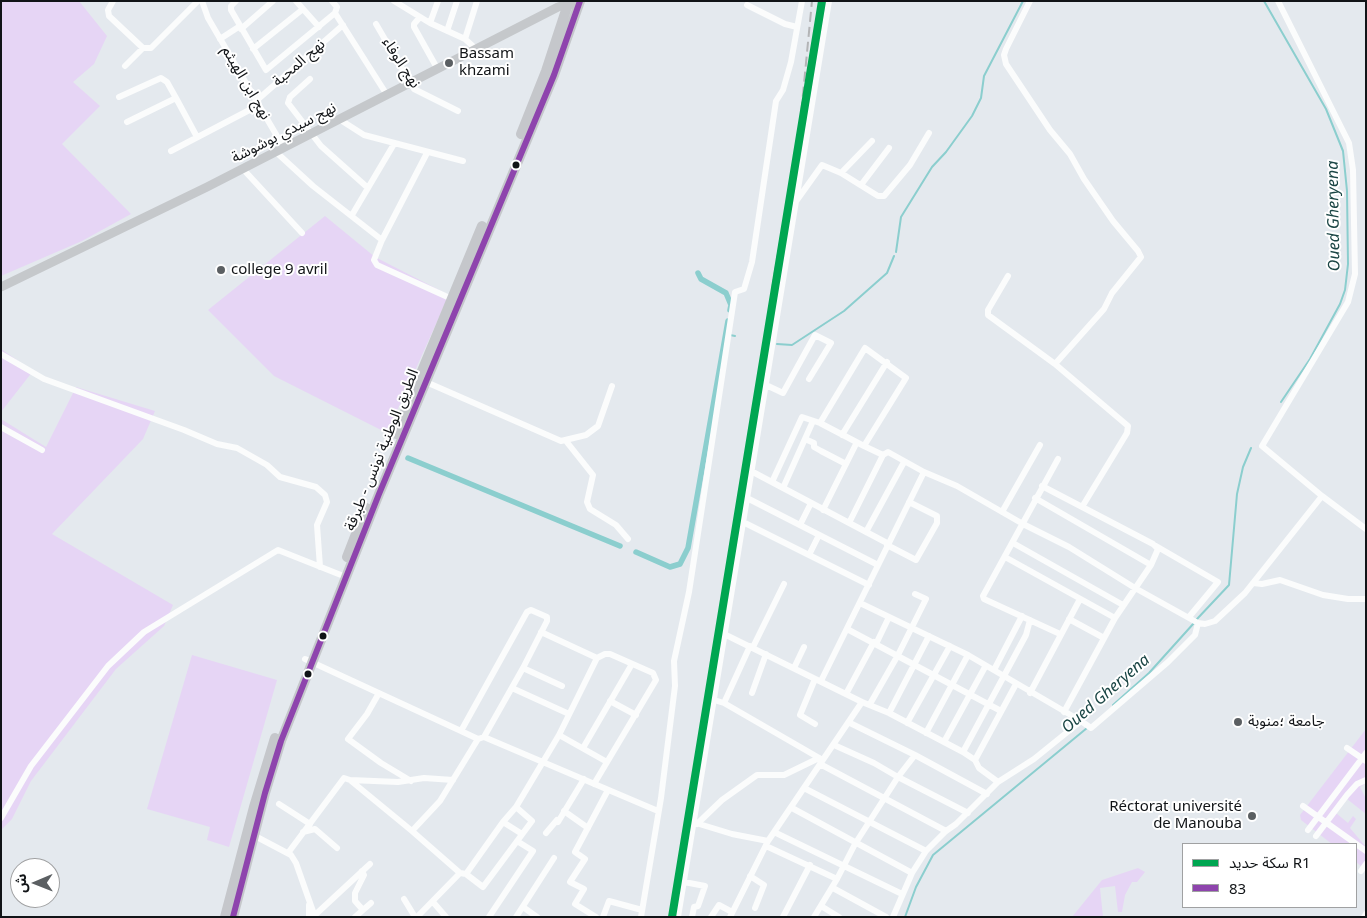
<!DOCTYPE html>
<meta charset="utf-8">
<style>
body{margin:0}
#map{position:relative;width:1367px;height:918px;overflow:hidden;background:#e4e9ee;font-family:"Noto Sans","Noto Sans Arabic",sans-serif}
canvas{display:block}
.frame{position:absolute;inset:0;border:2px solid #111417;pointer-events:none}
.legend{position:absolute;left:1182px;top:843px;width:175px;height:65px;box-sizing:border-box;background:#fff;border:1px solid #a0a1a2;margin:0;padding:6px 9px;list-style:none;font-size:15px;color:#111417}
.legend li{display:flex;align-items:center;gap:10px;height:25px}
.legend b{width:25px;border:1px solid #a0a1a2}
.north{position:absolute;left:10px;top:858px;width:50px;height:50px;box-sizing:border-box;background:#fff;border:1px solid #a0a1a2;border-radius:50%;rotate:269deg;font-size:14px;font-weight:700;line-height:20px;text-align:center;color:#111417}
.north::after{content:'';display:block;margin:auto;width:18px;height:22px;background:#5b5f62;clip-path:polygon(50% 0,100% 100%,50% 72%,0 100%)}
</style>
<div id="map">
<canvas width="1367" height="918"></canvas>
<div class="frame"></div>
<ul class="legend">
<li><b style="height:6px;background:#00a651"></b>سكة حديد R1</li>
<li><b style="height:6px;background:#8e44ad"></b>83</li>
</ul>
<div class="north">ش</div>
</div>
<script>
const context = document.querySelector('canvas').getContext('2d');
context.lineJoin = 'round';
function paint(path, color) { context.fillStyle = color; context.fill(path, 'evenodd'); }
const poly = rows => new Path2D(rows.map(r => 'M' + r).join(''));
function strokePath(path, color, width, dash) { context.strokeStyle = color; context.lineWidth = width; context.lineCap = dash ? 'butt' : 'round'; context.setLineDash(dash || []); context.stroke(path); }
function write(font, color, halo, rows, align = 'center') {
  context.font = font + ' "Noto Sans","Noto Sans Arabic",sans-serif'; context.lineWidth = 4; context.setLineDash([]); context.textBaseline = 'middle'; context.strokeStyle = halo; context.fillStyle = color; for (const [text, x, y, turn = 0] of rows) {
    context.save(); context.translate(x, y); context.rotate((+turn || 0) * Math.PI / 180); context.textAlign = isNaN(turn) ? turn : align; if (halo) context.strokeText(text, 0, 0); context.fillText(text, 0, 0); context.restore();
  }
}
paint(poly([
 [1,1,79,1,107,36,94,64,73,82,100,106,62,144,131,214,82,241,1,276],
 [325,216,375,257,449,295,387,433,274,376,208,310],
 [1,349,33,371,1,412],
 [76,387,155,411,143,439,52,534,173,605,164,626,116,669,31,781,12,819,1,830,1,419,46,447],
 [192,655,277,680,229,847,207,840,210,827,147,809],
 [1366,729,1366,783,1360,787,1366,799,1366,814,1347,799,1336,813,1348,823,1353,816,1356,819,1350,828,1366,847,1366,870,1356,862,1356,844,1332,844,1301,820,1300,815],
 [1138,868,1145,872,1137,882,1132,882,1125,895,1122,912,1118,912,1115,886,1100,888,1103,917,1072,917,1102,880]
]), '#e6d5f5');
strokePath(poly([
 [1264,1,1326,109,1343,151,1347,191,1348,264,1345,290,1340,304,1310,359,1281,402],
 [896,252,901,217,932,167,946,152,972,116,981,98,984,76,1023,1],
 [725,334,735,336],
 [777,344,792,345,844,311,887,273,894,256],
 [1197,619,1229,585,1237,494,1243,467,1251,448],
 [1113,705,1149,673,1194,623],
 [905,917,916,887,933,855,1087,728]
]), '#8bcece', 2);
strokePath(poly([
 [698,273,701,279,726,293,731,305,730,310],
 [408,458,620,546],
 [636,552,670,567,680,564,688,548,728,321]
]), '#8bcece', 5.5);
strokePath(poly([
 [113,1,108,10,109,16,143,48],
 [202,1,208,18,284,148],
 [236,1,231,6,231,10,266,70,335,13,337,7,332,1],
 [296,1,319,27],
 [394,1,430,23,465,39,476,49],
 [1030,1,1006,49,1004,55,1006,64,1050,130,1070,154,1084,179,1113,221,1138,251,1141,257,1112,293,1104,309,1055,364],
 [1278,1,1349,143,1353,170,1355,274,1348,302,1262,446,1322,496,1366,529],
 [747,5,785,24,797,27],
 [335,13,387,95],
 [420,17,414,24,414,27,437,68],
 [430,23,438,1],
 [376,24,414,89,458,111],
 [241,29,273,1],
 [447,31,457,1],
 [220,39,240,26],
 [465,39,477,1],
 [253,49,303,9],
 [125,66,143,48,151,48,198,1],
 [310,79,290,97,288,103,321,146,368,188],
 [119,97,161,78,167,82,176,98],
 [256,101,343,25],
 [339,119,364,135,463,161],
 [127,122,176,98,197,137],
 [171,151,259,105],
 [276,152,313,186,382,240],
 [427,153,382,240,374,260,377,265,452,299],
 [243,169,302,233],
 [841,173,872,141],
 [861,185,889,148],
 [797,200,822,165,841,173,878,196,884,196,910,165,929,133],
 [352,215,394,144],
 [1008,276,988,310,988,315,1055,364,1128,426,1127,433,1082,507],
 [1,354,44,379,184,430,217,444,237,448,267,465,280,477,316,487,325,495,327,502,317,525,320,567],
 [426,382,561,441,586,435,598,426,612,386],
 [766,385,783,393,815,335,831,343,809,379],
 [1,427,42,450],
 [842,435,887,362],
 [805,439,814,443,814,447,821,451,846,464],
 [566,441,593,475,587,502,590,509,616,525,628,539],
 [864,446,883,455],
 [1058,459,983,596,984,599,1060,634],
 [751,471,887,543],
 [772,482,802,417,820,423,864,446,906,378,865,348,820,423],
 [1042,486,1153,544,1158,549,1151,565,1115,618,1064,712],
 [783,488,813,421],
 [747,498,878,565],
 [1035,498,1151,565],
 [823,510,856,444],
 [1002,512,1040,445],
 [743,522,869,585],
 [849,523,883,455,888,452,924,472,957,486,1023,524,1069,547,1135,588,1198,623,1205,624,1215,621,1245,593,1322,496],
 [800,525,811,503],
 [866,532,904,462],
 [1013,543,1123,605],
 [887,545,916,560,937,523,937,516,909,502],
 [1156,546,1218,582,1189,617],
 [809,555,819,535],
 [1005,557,1115,618],
 [1253,583,1262,584,1280,580,1323,595,1348,599,1366,599],
 [860,603,968,655,1081,721],
 [1069,619,1104,638],
 [847,629,1001,711],
 [541,632,597,658],
 [724,634,862,702,768,841,730,917],
 [876,644,889,617],
 [753,647,784,584],
 [305,659,461,731,478,739,484,737,658,811],
 [523,668,562,686],
 [794,668,804,647],
 [994,670,1022,616],
 [821,681,924,472],
 [512,688,569,714],
 [379,693,367,714,348,739,381,763,411,781],
 [752,693,766,654],
 [1030,693,1080,599],
 [846,694,874,642],
 [714,700,724,703,821,759],
 [610,701,636,715],
 [862,702,889,713,963,752,975,760,979,768,998,782],
 [724,703,750,646],
 [870,704,898,655,926,599,915,594],
 [889,713,929,636],
 [850,723,915,755,987,794],
 [907,723,950,646],
 [815,724,800,715,815,679],
 [461,731,527,612,531,610,547,617,547,621,523,668,484,737],
 [926,733,968,655],
 [559,735,607,762],
 [944,742,985,667],
 [834,745,874,763,898,777,855,844,837,879],
 [583,748,632,664],
 [1347,748,1366,761],
 [963,752,1026,635,1030,620],
 [915,755,898,777,968,813],
 [975,760,1016,684],
 [820,764,946,831],
 [350,780,398,782,424,778,453,780],
 [804,788,926,851],
 [279,804,310,824],
 [1303,806,1366,851],
 [792,808,912,873],
 [564,811,588,828],
 [1,818,31,766,108,666,144,632,278,550,346,577],
 [503,822,516,807],
 [696,823,732,834,768,841],
 [697,824,722,800,757,775,784,775,819,758],
 [1308,830,1366,753],
 [412,831,460,873],
 [303,832,315,829,337,848],
 [774,832,902,894],
 [546,833,557,820,558,822,584,779],
 [255,836,291,855,296,863,315,917],
 [1316,836,1347,795,1357,784,1366,780],
 [766,846,837,879,814,917],
 [288,853,344,778,350,780,412,831,440,801,478,739],
 [362,871,364,875,355,893,355,901,363,910],
 [1361,871,1366,864],
 [466,874,483,887,532,821,516,807,559,735,597,658,605,654,610,654,653,673,656,680,594,784],
 [750,876,764,885,755,908],
 [684,882,705,886,698,906,694,907,692,917],
 [833,888,886,917],
 [404,899,415,917],
 [433,902,446,917],
 [309,905,309,917],
 [821,906,839,917],
 [523,907,537,917],
 [315,915,370,864],
 [355,917,371,903],
 [417,917,460,873,466,874,503,822,522,834],
 [489,917,533,851,517,841],
 [516,917,554,858],
 [596,917,575,904,584,889,570,882,585,859,575,852,608,790],
 [603,917,609,901,642,910],
 [641,917,661,798,675,686,674,661,689,592,735,292,744,289,752,262,776,101,783,90,791,62,802,1],
 [678,917,829,1],
 [711,917,719,905,732,912],
 [783,917,810,865],
 [893,917,912,873,926,851,946,831,956,824,998,782,1034,759,1081,721,1091,728,1168,662,1195,635,1198,623],
 [1364,917,1366,914]
]), '#fbfcfc', 6);
strokePath(poly([
 [1,287,207,187,558,7,568,4,574,5]
]), '#c5c8cb', 9);
strokePath(poly([
 [521,134,546,71,569,1],
 [396,434,482,226],
 [347,557,366,508],
 [225,917,254,807,275,738],
 [233,917,265,793,281,741,379,494,554,75,580,1]
]), '#c5c7cb', 10);
strokePath(poly([
 [772,289,800,125,812,1]
]), '#b3b4b6', 2, [10, 5]);
strokePath(poly([
 [233,917,265,793,281,741,379,494,554,75,580,1]
]), '#8e44ad', 6);
strokePath(poly([
 [672,917,822,1]
]), '#00a651', 8);
for (const [x, y, r, color] of [
 [449,63,5,"#5b5f62"],
 [516,165,4.5,"#111417"],
 [221,270,5,"#5b5f62"],
 [323,636,4.5,"#111417"],
 [308,674,4.5,"#111417"],
 [1238,722,5,"#5b5f62"],
 [1252,816,5,"#5b5f62"]
]) { const dot = new Path2D(); dot.arc(x, y, r, 0, 2 * Math.PI); context.fillStyle = color; context.fill(dot); strokePath(dot, '#fff', 2); }
write('15px', '#111417', '#fff', [
 ["Bassam",459,54],
 ["khzami",459,71],
 ["college 9 avril",231,270],
 ["جامعة ؛منوبة",1248,722],
 ["Réctorat université",1242,807,"right"],
 ["de Manouba",1242,824,"right"]
], 'left');
write('15px', '#111417', '#fff', [
 ["نهج المحبة",299,63,-41],
 ["نهج الوفاء",401,63,57],
 ["نهج ابن الهيثم",246,83,60],
 ["نهج سيدي بوشوشة",284,133,-27],
 ["الطريق الوطنية تونس - طبرقة",382,450,-68]
]);
write('italic 16px', '#1a4544', '#fff', [
 ["Oued Gheryena",1334,216,-91],
 ["Oued Gheryena",1106,694,-41]
]);
</script>
